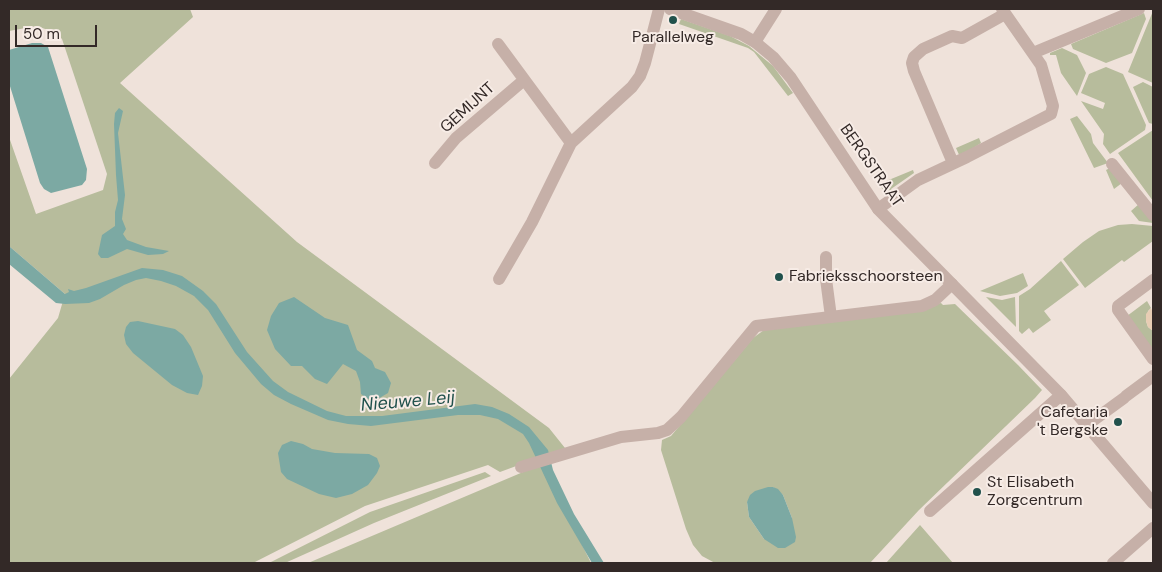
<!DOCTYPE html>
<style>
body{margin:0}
#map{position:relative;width:1162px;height:572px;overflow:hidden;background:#efe2da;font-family:"DM Sans",sans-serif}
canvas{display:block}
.frame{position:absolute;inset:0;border:10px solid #332927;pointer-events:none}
.scale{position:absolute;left:15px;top:25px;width:82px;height:22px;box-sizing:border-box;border:2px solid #332927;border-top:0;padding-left:6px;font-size:15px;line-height:18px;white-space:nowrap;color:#332927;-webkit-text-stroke:4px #f7ece6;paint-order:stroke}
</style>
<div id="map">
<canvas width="1162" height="572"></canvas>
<div class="frame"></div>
<div class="scale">50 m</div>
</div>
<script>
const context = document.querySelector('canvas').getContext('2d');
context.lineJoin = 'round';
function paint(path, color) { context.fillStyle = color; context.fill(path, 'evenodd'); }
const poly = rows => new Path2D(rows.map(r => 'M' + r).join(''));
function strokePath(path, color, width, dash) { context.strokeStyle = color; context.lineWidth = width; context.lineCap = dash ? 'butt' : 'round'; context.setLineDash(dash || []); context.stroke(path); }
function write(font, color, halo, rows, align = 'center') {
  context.font = font + ' "DM Sans",sans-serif'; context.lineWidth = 4; context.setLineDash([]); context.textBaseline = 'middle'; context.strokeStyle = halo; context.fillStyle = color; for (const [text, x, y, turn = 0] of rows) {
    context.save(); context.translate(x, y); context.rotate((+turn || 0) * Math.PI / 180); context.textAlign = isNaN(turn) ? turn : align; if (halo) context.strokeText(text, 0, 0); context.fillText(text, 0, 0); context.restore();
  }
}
paint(poly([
 [9,9,190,9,193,17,120,83,297,242,549,428,565,448,500,472,488,465,365,506,253,563,9,563,9,379,58,318,65,294,9,246,9,137,36,214,103,190,107,174,62,39,56,33,37,26,9,31],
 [1153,11,1153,83,1128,72],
 [1144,13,1146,19,1132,53,1106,63,1073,49,1071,44],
 [681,19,730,36,749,46,773,66,793,93,788,96,754,52,748,48,679,24],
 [1062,48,1077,55,1086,73,1077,96,1061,73,1056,55,1050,55,1050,53],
 [1106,67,1123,74,1146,125,1145,130,1110,154,1103,144,1104,134,1081,101,1103,109,1105,103,1081,93,1089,74],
 [1143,82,1153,87,1153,124,1149,123,1133,87],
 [1077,116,1091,134,1093,143,1108,163,1094,168,1070,119],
 [1153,130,1153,201,1118,153],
 [979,138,981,143,960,157,956,148],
 [1110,168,1122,183,1114,189,1106,170],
 [913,170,914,173,891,189,893,192,890,194,886,194,879,184],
 [1139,204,1153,221,1153,223,1139,221,1131,211],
 [1132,224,1153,226,1153,241,1124,262,1122,260,1085,288,1063,259,1083,242,1099,231,1118,225],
 [1061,261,1079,285,1044,311,1051,320,1033,333,1029,328,1022,334,1019,331,1019,296,1030,289],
 [1023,273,1028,286,1017,293,1000,296,980,291],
 [986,297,1002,300,1015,297,1016,327],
 [1147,301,1151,308,1148,311,1146,321,1148,327,1153,331,1153,352,1127,316],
 [941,303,943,305,955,304,1018,365,1042,390,1035,398,919,510,870,563,715,563,702,556,693,545,686,529,661,450,662,440,671,436,753,338,764,330],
 [773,487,783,495,792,518,764,539,749,517,747,502],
 [542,464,591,563,308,563],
 [485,472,491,476,374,523,285,563,269,563,370,512],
 [920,525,953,563,886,563]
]), '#b7bc9c');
paint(poly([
 [1151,308,1153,313,1153,331,1148,327,1146,321,1146,314]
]), '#e8cdb4');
paint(poly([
 [32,43,41,43,48,47,87,169,86,180,82,185,51,193,44,189,40,183,9,83,9,50],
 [119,108,123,111,118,133,125,195,122,219,126,229,123,234,127,240,146,247,169,251,163,254,148,255,127,249,108,258,101,258,98,254,102,235,115,226,115,212,118,200,116,175,114,124,115,113],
 [9,246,65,294,69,292,68,289,74,291,86,288,142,268,163,270,182,276,203,291,216,304,247,352,273,381,288,392,327,411,346,416,382,416,475,404,492,407,509,414,529,427,548,450,553,470,574,514,604,563,592,563,557,503,529,443,523,434,498,419,480,415,458,415,371,426,348,424,328,420,291,404,274,395,261,384,235,353,208,310,194,296,176,286,161,281,146,278,136,280,124,285,100,299,89,303,65,304,56,303,9,264],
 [294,297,325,318,348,325,357,350,372,361,375,368,385,372,391,383,388,393,376,400,370,400,361,394,360,382,356,371,343,364,327,384,315,379,302,366,291,366,275,349,267,330,271,316,279,303],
 [138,321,175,329,183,335,191,347,203,376,202,386,198,395,187,393,172,385,133,353,126,344,124,335,126,327,130,322],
 [291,441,303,444,312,449,335,453,369,454,377,458,380,466,377,473,368,485,352,494,336,498,319,494,287,479,281,472,278,453,282,445],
 [768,487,773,487,778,489,783,495,792,518,796,537,795,542,785,548,778,548,764,539,749,517,747,502,750,495,755,491]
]), '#7ca9a3');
strokePath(poly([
 [755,42,776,9],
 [498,44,571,143],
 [1033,53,1139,9],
 [435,163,456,138,524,80],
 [953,163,914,71,912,63,914,57,923,49,952,36,962,38,1005,14],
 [1112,164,1153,215],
 [878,209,918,180,967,157,1051,114,1053,106,1041,65,1002,9],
 [826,257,826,279,831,317],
 [499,279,532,222,571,143,632,87,640,76,645,63,659,9],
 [1153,280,1118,306,1118,310,1153,359],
 [1126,396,1153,376],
 [1087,425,1124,398],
 [521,467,621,437,658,433,667,430,681,417,756,326,922,306,935,300,952,284],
 [930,511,1061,395],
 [1113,563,1153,528]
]), '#c6b0a8', 12);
strokePath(poly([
 [670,9,741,34,755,42,773,57,791,78,878,209,1061,395,1153,503]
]), '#c6b0a8', 12);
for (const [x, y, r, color] of [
 [673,20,5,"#21514c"],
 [779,277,5,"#21514c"],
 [1118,422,5,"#21514c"],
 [977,492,5,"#21514c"]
]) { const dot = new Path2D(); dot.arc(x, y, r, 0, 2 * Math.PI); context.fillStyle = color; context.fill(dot); strokePath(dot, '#f7ece6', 2); }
write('16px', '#332927', '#f7ece6', [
 ["Parallelweg",673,38,"center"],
 ["Fabrieksschoorsteen",789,277],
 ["Cafetaria",1108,413,"right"],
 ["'t Bergske",1108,431,"right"],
 ["St Elisabeth",987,483],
 ["Zorgcentrum",987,501]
], 'left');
write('16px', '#332927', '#f7ece6', [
 ["GEMIJNT",468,108,-42],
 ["BERGSTRAAT",871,166,55]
]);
write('italic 18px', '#21514c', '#f7ece6', [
 ["Nieuwe Leij",408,402,-5]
]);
</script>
